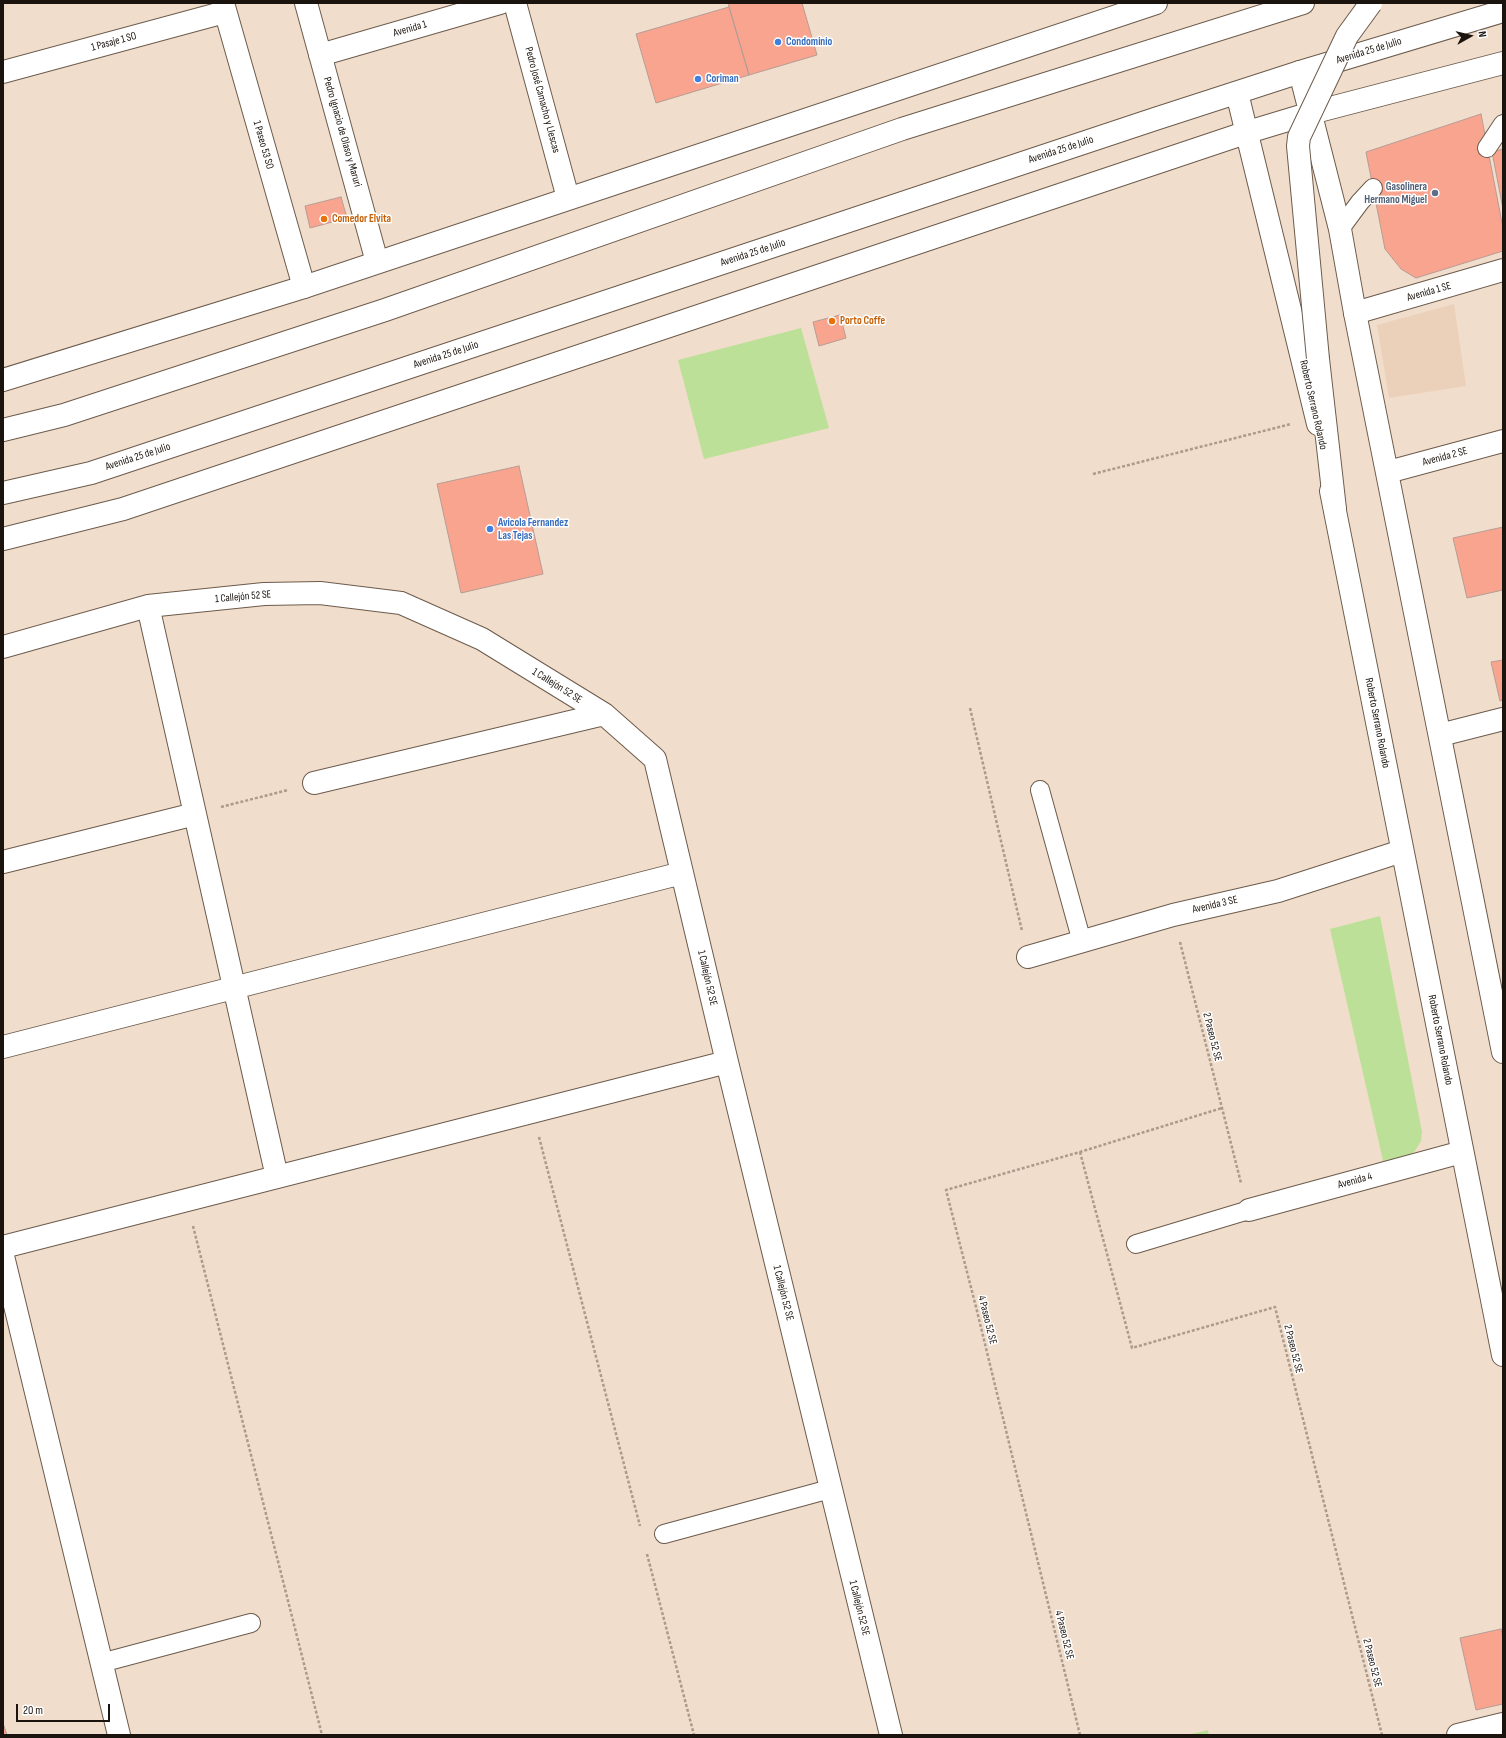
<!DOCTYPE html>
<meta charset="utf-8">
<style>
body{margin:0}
#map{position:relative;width:1506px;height:1738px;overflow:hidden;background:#f1ddcb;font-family:"Sofia Sans Condensed",sans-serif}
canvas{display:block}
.frame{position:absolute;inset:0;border:4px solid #1b140e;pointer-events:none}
.north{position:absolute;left:1450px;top:16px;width:40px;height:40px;-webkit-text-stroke:3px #fff;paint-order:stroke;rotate:82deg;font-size:11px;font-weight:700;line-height:16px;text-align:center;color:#1b140e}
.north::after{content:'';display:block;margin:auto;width:14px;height:18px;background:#1b140e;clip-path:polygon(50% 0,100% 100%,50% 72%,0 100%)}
.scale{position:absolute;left:16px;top:1704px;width:94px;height:18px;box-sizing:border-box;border:2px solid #1b140e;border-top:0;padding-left:5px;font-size:12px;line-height:14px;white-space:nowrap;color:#1b140e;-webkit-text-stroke:3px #fff;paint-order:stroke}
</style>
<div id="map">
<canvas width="1506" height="1738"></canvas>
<div class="frame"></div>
<div class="north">N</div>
<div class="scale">20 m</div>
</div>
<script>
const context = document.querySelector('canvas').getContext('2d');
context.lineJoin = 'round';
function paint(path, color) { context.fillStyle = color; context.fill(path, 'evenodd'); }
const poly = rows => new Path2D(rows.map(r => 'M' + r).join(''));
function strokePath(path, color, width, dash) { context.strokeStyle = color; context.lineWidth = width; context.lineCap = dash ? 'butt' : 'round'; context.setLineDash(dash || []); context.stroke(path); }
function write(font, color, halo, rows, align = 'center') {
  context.font = font + ' "Sofia Sans Condensed",sans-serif'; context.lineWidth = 3; context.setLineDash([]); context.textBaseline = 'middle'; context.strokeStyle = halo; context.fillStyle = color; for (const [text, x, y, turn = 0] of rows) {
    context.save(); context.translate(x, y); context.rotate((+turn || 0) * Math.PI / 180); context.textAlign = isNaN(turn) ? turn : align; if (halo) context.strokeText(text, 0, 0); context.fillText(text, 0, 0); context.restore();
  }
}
paint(poly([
 [1454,304,1466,386,1389,398,1377,325]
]), '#ebd1ba');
paint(poly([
 [801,328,829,428,704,459,678,360],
 [1380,916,1422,1132,1421,1141,1415,1151,1400,1163,1384,1165,1330,929],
 [1208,1730,1209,1735,1187,1735]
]), '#bce097');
const building = poly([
 [728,3,802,3,817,55,749,75,728,3],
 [729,7,749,75,656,103,636,34,729,7],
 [1481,114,1503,228,1503,251,1416,278,1401,269,1385,249,1366,152,1481,114],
 [1503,149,1503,209,1492,152,1503,149],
 [341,197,347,218,310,228,305,206,341,197],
 [840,315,846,338,819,346,813,322,840,315],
 [519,466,543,574,461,593,437,484,519,466],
 [1503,527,1503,590,1467,598,1453,538,1503,527],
 [1503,660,1503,700,1500,701,1491,662,1503,660],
 [1501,1629,1503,1638,1503,1704,1476,1710,1460,1638,1501,1629],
 [3,1723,7,1735,3,1735,3,1723]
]);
paint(building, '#f8a48e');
strokePath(building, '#b69c95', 1);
const service = poly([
 [1487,148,1503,124],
 [1340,229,1360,202,1373,188],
 [1040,790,1082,942],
 [1136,1244,1249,1210],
 [664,1534,830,1489],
 [101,1663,251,1623]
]);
const minor = poly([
 [223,3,304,287],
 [306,3,377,262],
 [515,3,568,198],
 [320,55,500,3],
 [3,72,225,12],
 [1355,313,1503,270],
 [1388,472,1503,441],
 [148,606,277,1177],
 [3,647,148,606,264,594,320,593,401,603,482,639,604,714,655,759,727,1062,891,1735],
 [1440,735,1503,719],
 [314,783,604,714],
 [3,862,195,814],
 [1028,957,1173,915,1278,891,1402,851],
 [3,1047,682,873],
 [1249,1210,1462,1152],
 [3,1247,727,1062],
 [3,1256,119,1735],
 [1458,1735,1503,1724]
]);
const secondary = poly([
 [1300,72,1340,229,1355,313,1503,1052],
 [1237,93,1318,424],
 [1331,491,1503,1355]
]);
const primary = poly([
 [1318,359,1335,509],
 [3,380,304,287,1156,3],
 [3,430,64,415,385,310,902,129,1303,3],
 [3,493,91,473,1155,119,1300,72,1503,11],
 [3,539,123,509,1248,132,1311,113,1503,63]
]);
strokePath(service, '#6c5b4c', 20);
strokePath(minor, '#6c5b4c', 24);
strokePath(secondary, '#6c5b4c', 24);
strokePath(primary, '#6c5b4c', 24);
strokePath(poly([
 [1093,474,1291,424],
 [970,708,1022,931],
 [221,807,288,790],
 [1180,942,1241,1183],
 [539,1137,640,1526],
 [1080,1152,1132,1348,1275,1307,1382,1735],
 [193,1226,322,1735],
 [647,1554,694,1735],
 [1080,1735,976,1307,946,1190,1080,1152,1222,1108]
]), '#ab9b8d', 2.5, [3, 2]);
strokePath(service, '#fff', 18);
strokePath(minor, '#fff', 22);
strokePath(secondary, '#fff', 22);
strokePath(primary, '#fff', 22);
const primaryBridge = poly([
 [1318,359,1298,146,1299,137,1347,36,1371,3]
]);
strokePath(primaryBridge, '#6c5b4c', 24, []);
strokePath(primaryBridge, '#fff', 22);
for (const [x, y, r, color] of [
 [778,42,4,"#3f7fe0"],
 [698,79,4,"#3f7fe0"],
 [1435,193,4,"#5c6f8a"],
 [324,219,4,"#e8710a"],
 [832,321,4,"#e8710a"],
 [490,529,4,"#3f7fe0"]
]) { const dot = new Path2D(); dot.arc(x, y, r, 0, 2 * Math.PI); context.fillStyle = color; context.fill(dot); strokePath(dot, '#fff', 1.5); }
write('11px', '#1b140e', '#fff', [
 ["Avenida 1",410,29,-16],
 ["1 Pasaje 1 SO",114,42,-15],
 ["Avenida 25 de Julio",1369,51,-17],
 ["Pedro José Camacho y Llescas",542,100,75],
 ["Pedro Ignacio de Olaso y Maruri",342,132,74],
 ["1 Paseo 53 SO",263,145,74],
 ["Avenida 25 de Julio",1061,150,-18],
 ["Avenida 25 de Julio",753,253,-18],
 ["Avenida 1 SE",1429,292,-16],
 ["Avenida 25 de Julio",446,355,-18],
 ["Roberto Serrano Rolando",1313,405,77],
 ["Avenida 25 de Julio",138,457,-18],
 ["Avenida 2 SE",1445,457,-15],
 ["1 Callejón 52 SE",243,597,-5],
 ["1 Callejón 52 SE",557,686,32],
 ["Roberto Serrano Rolando",1377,723,79],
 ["Avenida 3 SE",1215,905,-13],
 ["1 Callejón 52 SE",707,978,77],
 ["2 Paseo 52 SE",1212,1037,76],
 ["Roberto Serrano Rolando",1440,1040,79],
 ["Avenida 4",1355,1181,-15],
 ["1 Callejón 52 SE",783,1293,76],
 ["4 Paseo 52 SE",987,1320,76],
 ["2 Paseo 52 SE",1293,1349,76],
 ["1 Callejón 52 SE",859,1608,76],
 ["4 Paseo 52 SE",1064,1635,76],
 ["2 Paseo 52 SE",1372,1663,76]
]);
write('bold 11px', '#366cbe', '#fff', [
 ["Condominio",786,42],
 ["Coriman",706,79],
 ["Avicola Fernandez",498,523],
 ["Las Tejas",498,536]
], 'left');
write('bold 11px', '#4e5e75', '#fff', [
 ["Gasolinera",1427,187],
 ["Hermano Miguel",1427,200]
], 'right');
write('bold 11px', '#c56008', '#fff', [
 ["Comedor Elvita",332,219],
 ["Porto Coffe",840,321]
], 'left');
</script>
